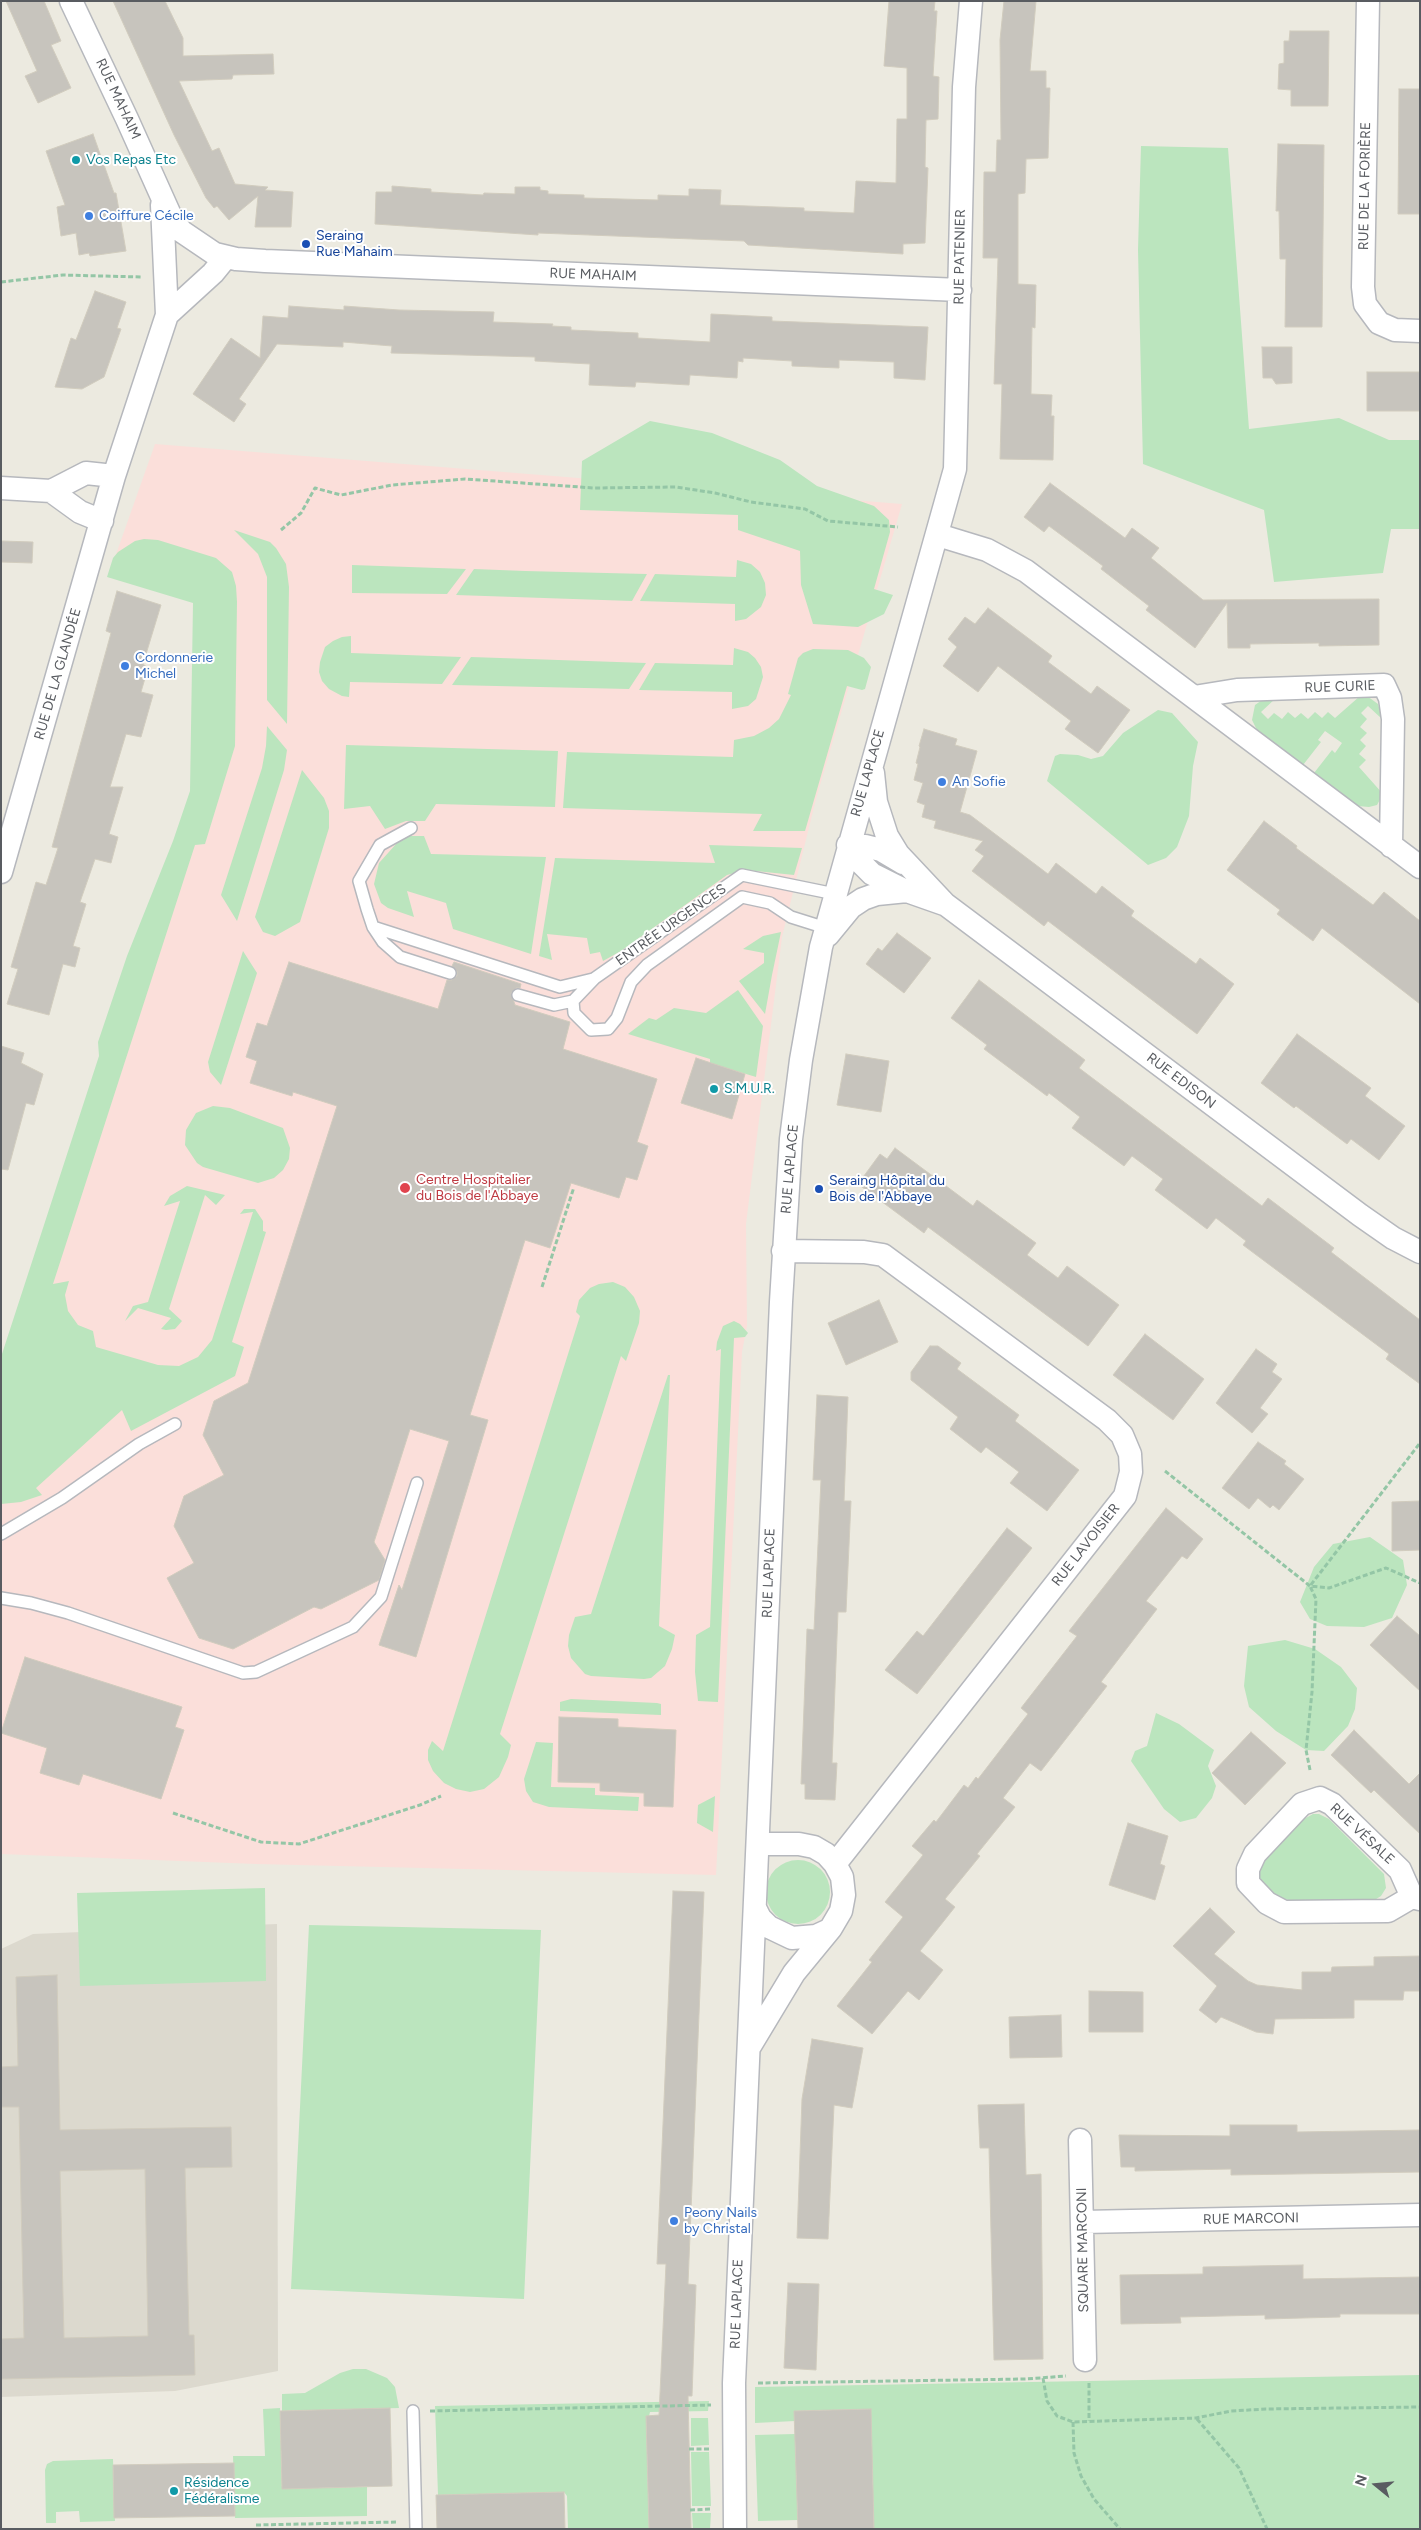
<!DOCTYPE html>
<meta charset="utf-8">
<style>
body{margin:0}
#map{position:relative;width:1421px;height:2530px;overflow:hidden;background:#eceae0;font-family:Figtree,sans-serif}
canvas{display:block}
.frame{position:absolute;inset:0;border:2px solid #595c61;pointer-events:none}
.north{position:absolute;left:1351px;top:2460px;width:50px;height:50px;-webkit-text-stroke:4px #fff;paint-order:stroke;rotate:287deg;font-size:14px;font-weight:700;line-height:20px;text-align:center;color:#595c61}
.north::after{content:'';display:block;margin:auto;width:18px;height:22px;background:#595c61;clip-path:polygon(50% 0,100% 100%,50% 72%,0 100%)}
</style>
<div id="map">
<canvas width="1421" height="2530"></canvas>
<div class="frame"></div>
<div class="north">N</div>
</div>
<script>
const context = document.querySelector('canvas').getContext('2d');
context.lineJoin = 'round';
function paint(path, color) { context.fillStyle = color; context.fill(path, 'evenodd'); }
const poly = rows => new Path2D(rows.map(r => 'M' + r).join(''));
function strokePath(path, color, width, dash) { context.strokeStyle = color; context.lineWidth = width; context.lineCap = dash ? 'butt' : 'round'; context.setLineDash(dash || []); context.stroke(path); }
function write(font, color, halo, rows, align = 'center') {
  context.font = font + ' Figtree,sans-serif'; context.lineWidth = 4; context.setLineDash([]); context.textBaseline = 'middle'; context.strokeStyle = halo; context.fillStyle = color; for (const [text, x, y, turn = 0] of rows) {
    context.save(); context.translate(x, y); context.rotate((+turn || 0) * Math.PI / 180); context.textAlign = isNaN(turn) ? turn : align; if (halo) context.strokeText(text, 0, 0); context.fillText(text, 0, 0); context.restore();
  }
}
paint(poly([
 [277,1924,278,2371,175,2391,1,2397,1,1949,33,1934]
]), '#dcd9ce');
paint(poly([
 [155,444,902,504,816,799,782,937,746,1224,747,1326,742,1352,716,1875,256,1864,1,1854,1,1367,192,791,195,602,108,577]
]), '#fbdfda');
paint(poly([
 [1141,146,1228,148,1249,429,1339,418,1389,440,1420,440,1420,529,1391,529,1383,573,1274,582,1264,510,1143,464,1138,250],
 [650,421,712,433,780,460,817,486,874,506,889,520,890,532,874,589,893,595,884,614,858,627,813,624,801,585,800,551,738,530,738,515,580,510,582,461],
 [234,530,270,542,276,548,286,564,289,587,287,724,267,700,267,577,258,554],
 [144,539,158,540,216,558,232,572,236,586,237,602,235,746,205,844,195,845,53,1284,69,1281,65,1295,68,1311,78,1325,93,1331,96,1347,158,1365,179,1366,198,1357,212,1340,253,1212,240,1214,244,1209,255,1209,263,1221,263,1231,266,1232,232,1342,244,1347,235,1376,131,1431,122,1410,36,1488,42,1495,21,1502,1,1504,1,1357,99,1056,98,1042,127,956,173,841,190,791,193,603,107,577,113,558,118,552,135,541],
 [737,560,751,564,760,572,765,583,766,595,761,607,746,619,735,621,735,604,640,601,655,574,736,577],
 [352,565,466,569,447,594,352,593],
 [474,569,525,571,647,574,632,601,456,595],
 [351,636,351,653,461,657,442,684,350,682,349,697,342,696,329,689,322,681,319,672,320,662,325,647,333,641,342,637],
 [734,648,748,652,755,658,761,667,763,677,756,699,748,706,732,709,732,692,639,690,655,663,733,665],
 [813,649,848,650,864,658,871,667,865,689,862,690,847,686,805,831,753,831,762,814,563,808,567,752,733,757,734,740,754,736,769,728,779,719,791,695,788,694,798,658,803,653],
 [471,657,646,663,629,689,452,685],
 [1360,696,1367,696,1378,704,1382,719,1368,706,1361,713,1367,719,1360,727,1367,733,1360,740,1366,746,1359,754,1366,760,1359,767,1383,794,1377,805,1369,807,1358,806,1314,773,1332,750,1335,753,1342,743,1325,731,1318,740,1321,742,1303,765,1257,730,1252,720,1255,705,1265,698,1276,698,1261,712,1268,719,1274,713,1282,719,1288,712,1295,718,1301,713,1308,719,1315,712,1322,718,1328,712,1335,718],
 [1158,710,1172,713,1198,742,1193,766,1189,816,1177,847,1166,858,1148,865,1047,781,1055,756,1060,754,1078,755,1091,759,1103,756,1123,733],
 [267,726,287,750,284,770,237,921,221,895,262,768,266,746],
 [346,745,558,751,555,807,436,804,425,821,406,821,385,829,370,806,344,809],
 [302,770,324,798,329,811,329,828,300,922,275,936,263,932,255,917],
 [409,836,424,836,431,854,546,857,531,954,453,929,446,903,407,891,414,917,388,908,381,903,374,884,379,863,397,843],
 [709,845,802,848,794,875,746,870,727,875,621,951,603,961,600,952,590,954,587,938,547,934,552,960,539,956,555,858,715,863],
 [781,932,772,975,765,1014,739,981,764,963,764,953,743,949,763,936],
 [243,951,257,973,221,1085,210,1072,208,1062],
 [738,990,763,1026,756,1077,710,1063,710,1059,628,1034,649,1018,656,1020,674,1008,706,1013],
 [213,1106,230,1108,283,1128,290,1148,289,1159,283,1170,274,1178,258,1183,203,1167,197,1163,185,1145,186,1130,196,1113],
 [187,1186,225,1195,216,1205,205,1195,169,1309,182,1321,175,1329,166,1330,161,1329,171,1318,138,1308,125,1321,133,1306,148,1302,180,1201,164,1206,170,1196],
 [613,1282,625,1287,634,1297,640,1311,639,1323,626,1361,621,1356,500,1734,511,1745,508,1757,499,1777,484,1789,470,1792,456,1789,444,1783,433,1771,428,1760,428,1750,432,1741,443,1751,580,1316,576,1312,579,1300,590,1288,599,1284],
 [734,1321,740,1324,748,1333,745,1337,734,1338,718,1702,698,1701,695,1672,696,1635,710,1627,721,1349,716,1351,717,1342,723,1326],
 [668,1375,670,1375,659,1626,675,1635,672,1649,665,1666,651,1678,644,1679,591,1676,585,1674,571,1658,568,1646,569,1635,575,1617,591,1614],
 [1370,1537,1403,1560,1407,1585,1392,1618,1364,1627,1327,1626,1310,1619,1300,1602,1314,1567,1333,1544],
 [1285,1640,1315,1649,1341,1667,1357,1688,1355,1709,1348,1726,1324,1751,1306,1750,1276,1731,1249,1707,1244,1686,1248,1646],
 [571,1699,657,1703,661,1704,661,1715,560,1711,560,1702],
 [1156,1713,1179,1724,1214,1750,1208,1766,1216,1786,1212,1798,1196,1818,1180,1822,1164,1809,1131,1761,1135,1751,1147,1746],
 [536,1742,553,1743,551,1787,595,1788,595,1795,639,1797,638,1811,549,1807,533,1802,526,1791,524,1779],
 [715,1796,713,1832,697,1823,698,1805],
 [1313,1814,1319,1814,1329,1819,1384,1874,1386,1888,1381,1896,1373,1901,1293,1902,1275,1895,1266,1888,1260,1878,1260,1868,1263,1861,1304,1819],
 '766 1892a32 32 0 1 1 64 0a32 32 0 1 1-64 0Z',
 [265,1888,266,1981,80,1986,77,1893],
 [309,1925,541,1930,524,2299,291,2289],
 [353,2369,366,2369,387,2378,395,2387,399,2408,282,2411,282,2394,305,2393,340,2373],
 [1420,2375,1420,2529,874,2529,870,2409,795,2411,795,2421,755,2423,755,2387],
 [709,2401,708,2411,650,2412,649,2416,646,2416,649,2529,568,2529,567,2496,564,2492,438,2495,435,2406],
 [280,2408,282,2488,367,2487,367,2516,235,2518,233,2456,265,2456,263,2409],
 [691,2418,708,2418,709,2445,691,2446],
 [795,2434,798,2520,758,2521,755,2435],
 [691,2452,709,2452,711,2506,692,2506],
 [113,2459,115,2521,80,2522,79,2511,56,2512,56,2523,46,2523,45,2470,47,2464,53,2461],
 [692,2513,711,2513,710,2529,693,2529]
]), '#bbe5be');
const building = poly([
 [6,1,44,1,61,41,51,45,71,88,38,103,25,76,37,71,6,1],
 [113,1,165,1,183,38,183,56,273,54,274,74,233,75,232,79,179,81,212,151,219,148,235,184,268,187,265,190,293,192,291,227,255,227,258,196,229,220,217,206,214,208,206,198,174,135,113,1],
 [889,1,935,1,934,11,937,11,933,76,939,77,938,119,926,120,925,167,928,168,925,243,903,244,903,254,748,245,744,241,538,233,538,235,375,224,376,192,392,192,392,186,431,189,431,192,483,195,484,193,515,194,515,187,540,187,540,190,548,191,548,194,584,195,584,198,658,200,658,195,689,196,689,189,721,190,720,205,804,208,804,211,854,213,856,181,896,183,897,119,907,119,907,68,884,66,889,1],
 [1004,1,1036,1,1030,71,1046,71,1046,88,1050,88,1048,158,1026,159,1025,193,1018,194,1018,284,1036,285,1035,328,1032,327,1031,394,1052,395,1051,416,1054,416,1053,460,1000,459,1002,384,994,384,998,258,983,258,984,172,996,172,997,140,1001,140,1000,40,1004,1],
 [1290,31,1329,31,1328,106,1291,106,1291,90,1278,89,1279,64,1284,63,1284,41,1289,41,1290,31],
 [1399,89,1420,89,1420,214,1398,214,1399,89],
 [93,134,114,193,116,193,126,251,90,256,89,253,79,255,76,233,61,236,57,207,65,205,46,151,93,134],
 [1278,144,1324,145,1322,327,1285,327,1286,259,1280,259,1279,211,1276,211,1278,144],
 [95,291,126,302,117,328,121,329,104,377,82,389,55,387,71,338,76,340,95,291],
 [289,306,344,310,344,306,399,310,494,312,493,322,553,324,552,326,571,327,571,330,638,333,638,338,710,342,711,314,772,317,772,321,928,327,925,380,894,378,894,362,839,360,839,368,792,366,792,361,743,358,743,362,738,361,737,378,690,375,689,385,636,382,635,387,589,385,590,364,535,361,535,357,391,353,392,346,343,342,343,347,277,344,239,399,246,404,234,422,193,394,231,338,260,358,263,316,288,318,289,306],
 [1262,347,1292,347,1292,383,1276,384,1272,378,1263,378,1262,347],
 [1367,372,1420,372,1420,411,1367,411,1367,372],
 [1050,483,1125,538,1132,528,1159,548,1151,558,1203,600,1379,599,1379,645,1319,646,1319,643,1250,644,1250,648,1228,648,1227,603,1195,648,1146,610,1149,606,1101,569,1103,566,1049,526,1044,532,1024,517,1050,483],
 [1,541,33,542,32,563,1,562,1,541],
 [117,591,161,605,143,664,148,668,141,692,153,695,141,737,126,734,110,787,123,787,109,834,118,837,111,863,95,859,80,902,86,904,73,946,80,948,75,967,63,964,49,1015,7,1004,18,969,11,967,36,882,46,885,58,848,52,847,111,633,106,631,117,591],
 [988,608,1052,656,1048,662,1091,694,1097,686,1130,710,1098,753,1065,729,1071,721,998,666,978,692,943,666,957,647,948,639,965,617,975,624,988,608],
 [924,729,957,739,955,745,977,751,960,812,970,815,1048,874,1056,863,1096,894,1102,886,1134,911,1131,916,1196,964,1200,958,1234,984,1197,1034,1048,921,1044,926,972,871,984,856,975,850,983,841,934,828,936,821,922,817,925,805,917,802,923,783,914,780,918,764,916,763,920,747,919,746,924,729],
 [1264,821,1297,846,1296,848,1373,905,1384,892,1420,921,1420,1004,1322,928,1313,941,1277,914,1280,910,1227,870,1264,821],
 [897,933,931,958,904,993,866,964,878,948,882,951,897,933],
 [289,962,438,1009,447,980,452,980,457,976,457,971,452,966,454,962,521,984,520,988,516,988,511,993,515,1005,570,1022,563,1049,657,1079,637,1142,648,1146,637,1180,626,1177,619,1198,571,1183,550,1248,525,1240,470,1415,488,1420,416,1657,379,1645,399,1585,402,1590,449,1441,410,1429,374,1542,385,1560,379,1580,321,1609,314,1607,233,1649,199,1638,167,1578,194,1563,174,1526,184,1496,224,1475,203,1435,214,1401,248,1383,337,1106,293,1092,292,1096,250,1083,257,1061,246,1057,257,1023,267,1026,289,962],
 [979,980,1085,1060,1079,1068,1262,1206,1268,1198,1334,1248,1331,1252,1420,1320,1420,1384,1386,1359,1389,1354,1243,1245,1246,1241,1216,1218,1207,1229,1155,1190,1163,1179,1132,1156,1124,1166,1072,1128,1080,1117,1049,1093,1047,1096,984,1049,987,1045,951,1018,979,980],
 [1297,1034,1371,1088,1365,1096,1405,1126,1379,1160,1351,1139,1347,1144,1296,1106,1294,1108,1261,1083,1297,1034],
 [1,1046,24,1053,21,1063,43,1074,34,1105,26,1103,8,1170,1,1169,1,1046],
 [846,1054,889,1061,881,1112,837,1105,846,1054],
 [696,1058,745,1074,732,1119,681,1103,696,1058],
 [895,1148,973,1206,977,1200,1036,1243,1027,1255,1058,1278,1067,1266,1119,1305,1088,1346,928,1227,924,1233,858,1184,880,1154,887,1159,895,1148],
 [879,1300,898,1342,846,1365,828,1323,879,1300],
 [1145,1334,1204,1379,1173,1420,1113,1375,1145,1334],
 [930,1346,938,1346,961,1363,957,1369,1019,1415,1015,1421,1079,1470,1047,1511,1010,1483,1019,1472,986,1447,981,1453,950,1429,958,1417,911,1380,911,1372,930,1346],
 [1256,1349,1277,1364,1272,1372,1282,1379,1260,1408,1268,1414,1252,1433,1216,1403,1256,1349],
 [817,1395,848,1397,844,1501,851,1501,846,1612,838,1612,832,1763,837,1763,835,1800,805,1799,805,1784,801,1784,807,1629,814,1630,821,1480,813,1480,817,1395],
 [1258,1442,1286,1461,1284,1464,1304,1479,1279,1510,1273,1505,1270,1508,1258,1498,1249,1509,1222,1488,1258,1442],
 [1420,1501,1420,1550,1392,1551,1392,1502,1420,1501],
 [1166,1508,1203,1539,1187,1559,1182,1556,1146,1601,1157,1609,1101,1682,1107,1686,1086,1713,1041,1771,1030,1763,1003,1798,1015,1807,977,1854,980,1856,945,1899,955,1907,920,1951,943,1970,919,2000,908,1991,872,2034,837,2006,872,1962,869,1960,903,1917,885,1902,923,1855,912,1846,934,1820,936,1822,964,1785,968,1788,976,1777,978,1779,1028,1714,1021,1708,1077,1636,1069,1631,1166,1508],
 [1007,1528,1032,1548,917,1694,885,1670,917,1631,923,1636,1007,1528],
 [1397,1616,1420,1636,1420,1691,1370,1645,1397,1616],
 [25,1657,182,1707,175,1727,184,1730,161,1799,83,1774,79,1785,40,1773,47,1748,1,1733,25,1657],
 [559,1717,618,1719,618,1727,676,1730,673,1807,644,1806,644,1793,600,1791,600,1783,558,1782,559,1717],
 [1354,1730,1409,1784,1420,1773,1420,1834,1374,1790,1371,1793,1331,1755,1354,1730],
 [1251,1732,1286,1763,1245,1805,1212,1773,1251,1732],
 [1128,1823,1168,1836,1160,1864,1165,1866,1155,1900,1109,1885,1128,1823],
 [673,1891,704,1892,688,2284,696,2285,692,2396,688,2396,691,2529,649,2529,646,2416,659,2415,666,2264,657,2264,673,1891],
 [1210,1908,1235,1932,1214,1954,1248,1981,1257,1985,1302,1990,1302,1972,1331,1972,1332,1967,1374,1966,1374,1957,1420,1956,1420,1991,1404,1991,1403,2000,1354,2000,1354,2018,1275,2019,1273,2034,1256,2032,1221,2017,1216,2023,1199,2010,1217,1986,1173,1946,1210,1908],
 [57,1975,60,2130,231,2127,232,2167,185,2168,189,2335,194,2335,195,2375,1,2379,1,2339,24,2338,19,2107,1,2107,1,2067,18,2066,16,1977,57,1975],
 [145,2169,148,2336,64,2338,60,2171,145,2169],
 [1089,1991,1143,1992,1143,2032,1089,2032,1089,1991],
 [1061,2015,1062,2057,1010,2058,1009,2017,1061,2015],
 [812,2039,863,2048,852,2108,834,2105,828,2239,797,2238,802,2099,812,2039],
 [1024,2104,1026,2175,1041,2174,1043,2359,994,2360,989,2148,980,2148,978,2105,1024,2104],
 [1230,2125,1297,2125,1297,2132,1420,2130,1420,2172,1231,2175,1231,2169,1135,2171,1135,2167,1121,2167,1119,2135,1230,2136,1230,2125],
 [1303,2265,1303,2279,1420,2277,1420,2314,1340,2314,1340,2317,1265,2319,1265,2315,1180,2317,1181,2323,1121,2324,1120,2275,1203,2274,1203,2267,1303,2265],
 [788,2283,819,2284,816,2370,784,2368,788,2283],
 [390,2408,392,2486,282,2489,280,2411,390,2408],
 [871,2409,874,2529,798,2529,794,2411,871,2409],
 [234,2463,235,2516,114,2518,113,2465,234,2463],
 [564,2492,565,2529,437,2529,436,2495,564,2492]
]);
paint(building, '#c7c4bd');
strokePath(building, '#d1ccbe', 1);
const service = poly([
 [411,828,380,845,359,881,367,909,373,927,383,942,400,957,450,973],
 [373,927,560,987,593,979],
 [518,995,554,1005,573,1001,595,978,742,875,835,894],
 [573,1001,574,1013,591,1030,608,1029,617,1018,631,982,647,965,742,897,770,903,791,917,826,928],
 [1,1534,62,1498,139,1444,175,1424],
 [1,1598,31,1603,68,1613,243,1673,256,1672,353,1627,381,1597,417,1483],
 [413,2411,416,2529]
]);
const minor = poly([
 [71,1,127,119,171,217,181,231,215,254,236,259,265,261,960,290],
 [1368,1,1363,287,1365,304,1379,323,1395,330,1420,331],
 [167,315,213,273,226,257],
 [1,488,51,491,80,512,102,521],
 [51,491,86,473,114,476],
 [938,535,987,550,1026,571,1420,867],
 [1194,697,1237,690,1384,685,1390,698,1393,719,1391,846],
 [873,773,876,802,887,836,898,854,945,904,1360,1215,1393,1238,1420,1252],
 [903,863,881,850,865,846,848,845,851,853,872,874,906,891],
 [1,872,114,476,167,315,162,205],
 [828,935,851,907,863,899,877,894,907,891,944,904],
 [783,1251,864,1252,883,1255,1107,1420,1122,1435,1130,1454,1131,1472,1125,1496,835,1864],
 [1412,1897,1400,1870,1332,1804,1320,1798,1302,1804,1255,1854,1248,1869,1248,1883,1267,1903,1284,1912,1388,1911,1412,1897,1420,1899],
 [755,1908,760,1918,769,1927,792,1938,816,1936,829,1930],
 [750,2046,794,1973,831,1928,841,1911,844,1895,842,1877,835,1864,826,1854,814,1847,799,1844,758,1844],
 [1080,2140,1085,2360],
 [1083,2222,1420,2215],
 [735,2529,734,2383,781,1302,791,1139,801,1060,821,947,955,469,964,87,971,1]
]);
strokePath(service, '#b6b8bd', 14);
strokePath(minor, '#b6b8bd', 25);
strokePath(poly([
 [1,282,63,275,143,277],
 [281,530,301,513,315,488,341,495,392,485,465,479,594,488,676,487,715,493,751,502,805,509,828,521,898,527],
 [542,1287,574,1187],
 [1165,1471,1310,1586,1329,1588,1386,1568,1420,1583],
 [1310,1770,1306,1750,1312,1692,1316,1599,1310,1586,1420,1443],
 [173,1813,261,1842,299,1844,420,1805,441,1796],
 [1043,2378,1047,2401,1057,2416,1073,2422,1196,2418,1231,2411,1266,2409,1420,2407],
 [758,2383,1026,2379,1066,2376],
 [1089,2383,1089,2421],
 [430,2411,711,2405],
 [1197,2419,1239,2468,1267,2529],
 [1073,2422,1074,2453,1081,2476,1094,2499,1120,2529],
 [689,2449,711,2449],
 [690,2510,712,2509],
 [256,2525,397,2522]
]), '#94c6a6', 3, [5, 2.5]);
strokePath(service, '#fff', 11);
strokePath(minor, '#fff', 22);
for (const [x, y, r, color] of [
 [76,160,5,"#0f9aa8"],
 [89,216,5,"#3f7fe0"],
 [306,244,5,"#1a4fb4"],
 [125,666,5,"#3f7fe0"],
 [942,782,5,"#3f7fe0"],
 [714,1089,5,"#0f9aa8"],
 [405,1188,6,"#e0444e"],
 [819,1189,5,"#1a4fb4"],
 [674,2221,5,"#3f7fe0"],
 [174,2491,5,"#0f9aa8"]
]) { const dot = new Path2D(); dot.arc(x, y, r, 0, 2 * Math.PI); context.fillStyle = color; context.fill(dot); strokePath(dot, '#fff', 2); }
write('14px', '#595c61', '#fff', [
 ["RUE MAHAIM",118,99,65],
 ["RUE DE LA FORIÈRE",1365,186,-89],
 ["RUE PATENIER",960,257,-89],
 ["RUE MAHAIM",593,275,2],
 ["RUE DE LA GLANDÉE",58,674,-74],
 ["RUE CURIE",1340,687,-2],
 ["RUE LAPLACE",868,773,-74],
 ["ENTRÉE URGENCES",671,925,-35],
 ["RUE EDISON",1181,1081,37],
 ["RUE LAPLACE",790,1169,-85],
 ["RUE LAVOISIER",1086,1545,-52],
 ["RUE LAPLACE",769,1573,-88],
 ["RUE VÉSALE",1362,1834,43],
 ["RUE MARCONI",1251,2219,-1],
 ["SQUARE MARCONI",1083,2250,-91],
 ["RUE LAPLACE",737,2304,-88]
]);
write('14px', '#0d838f', '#fff', [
 ["Vos Repas Etc",86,160],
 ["S.M.U.R.",724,1089],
 ["Résidence",184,2483],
 ["Fédéralisme",184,2499]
], 'left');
write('14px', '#366cbe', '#fff', [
 ["Coiffure Cécile",99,216],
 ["Cordonnerie",135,658],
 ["Michel",135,674],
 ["An Sofie",952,782],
 ["Peony Nails",684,2213],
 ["by Christal",684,2229]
], 'left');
write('14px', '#164399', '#fff', [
 ["Seraing",316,236],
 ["Rue Mahaim",316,252],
 ["Seraing Hôpital du",829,1181],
 ["Bois de l'Abbaye",829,1197]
], 'left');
write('14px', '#be3a42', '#fff', [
 ["Centre Hospitalier",416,1180],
 ["du Bois de l'Abbaye",416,1196]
], 'left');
</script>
